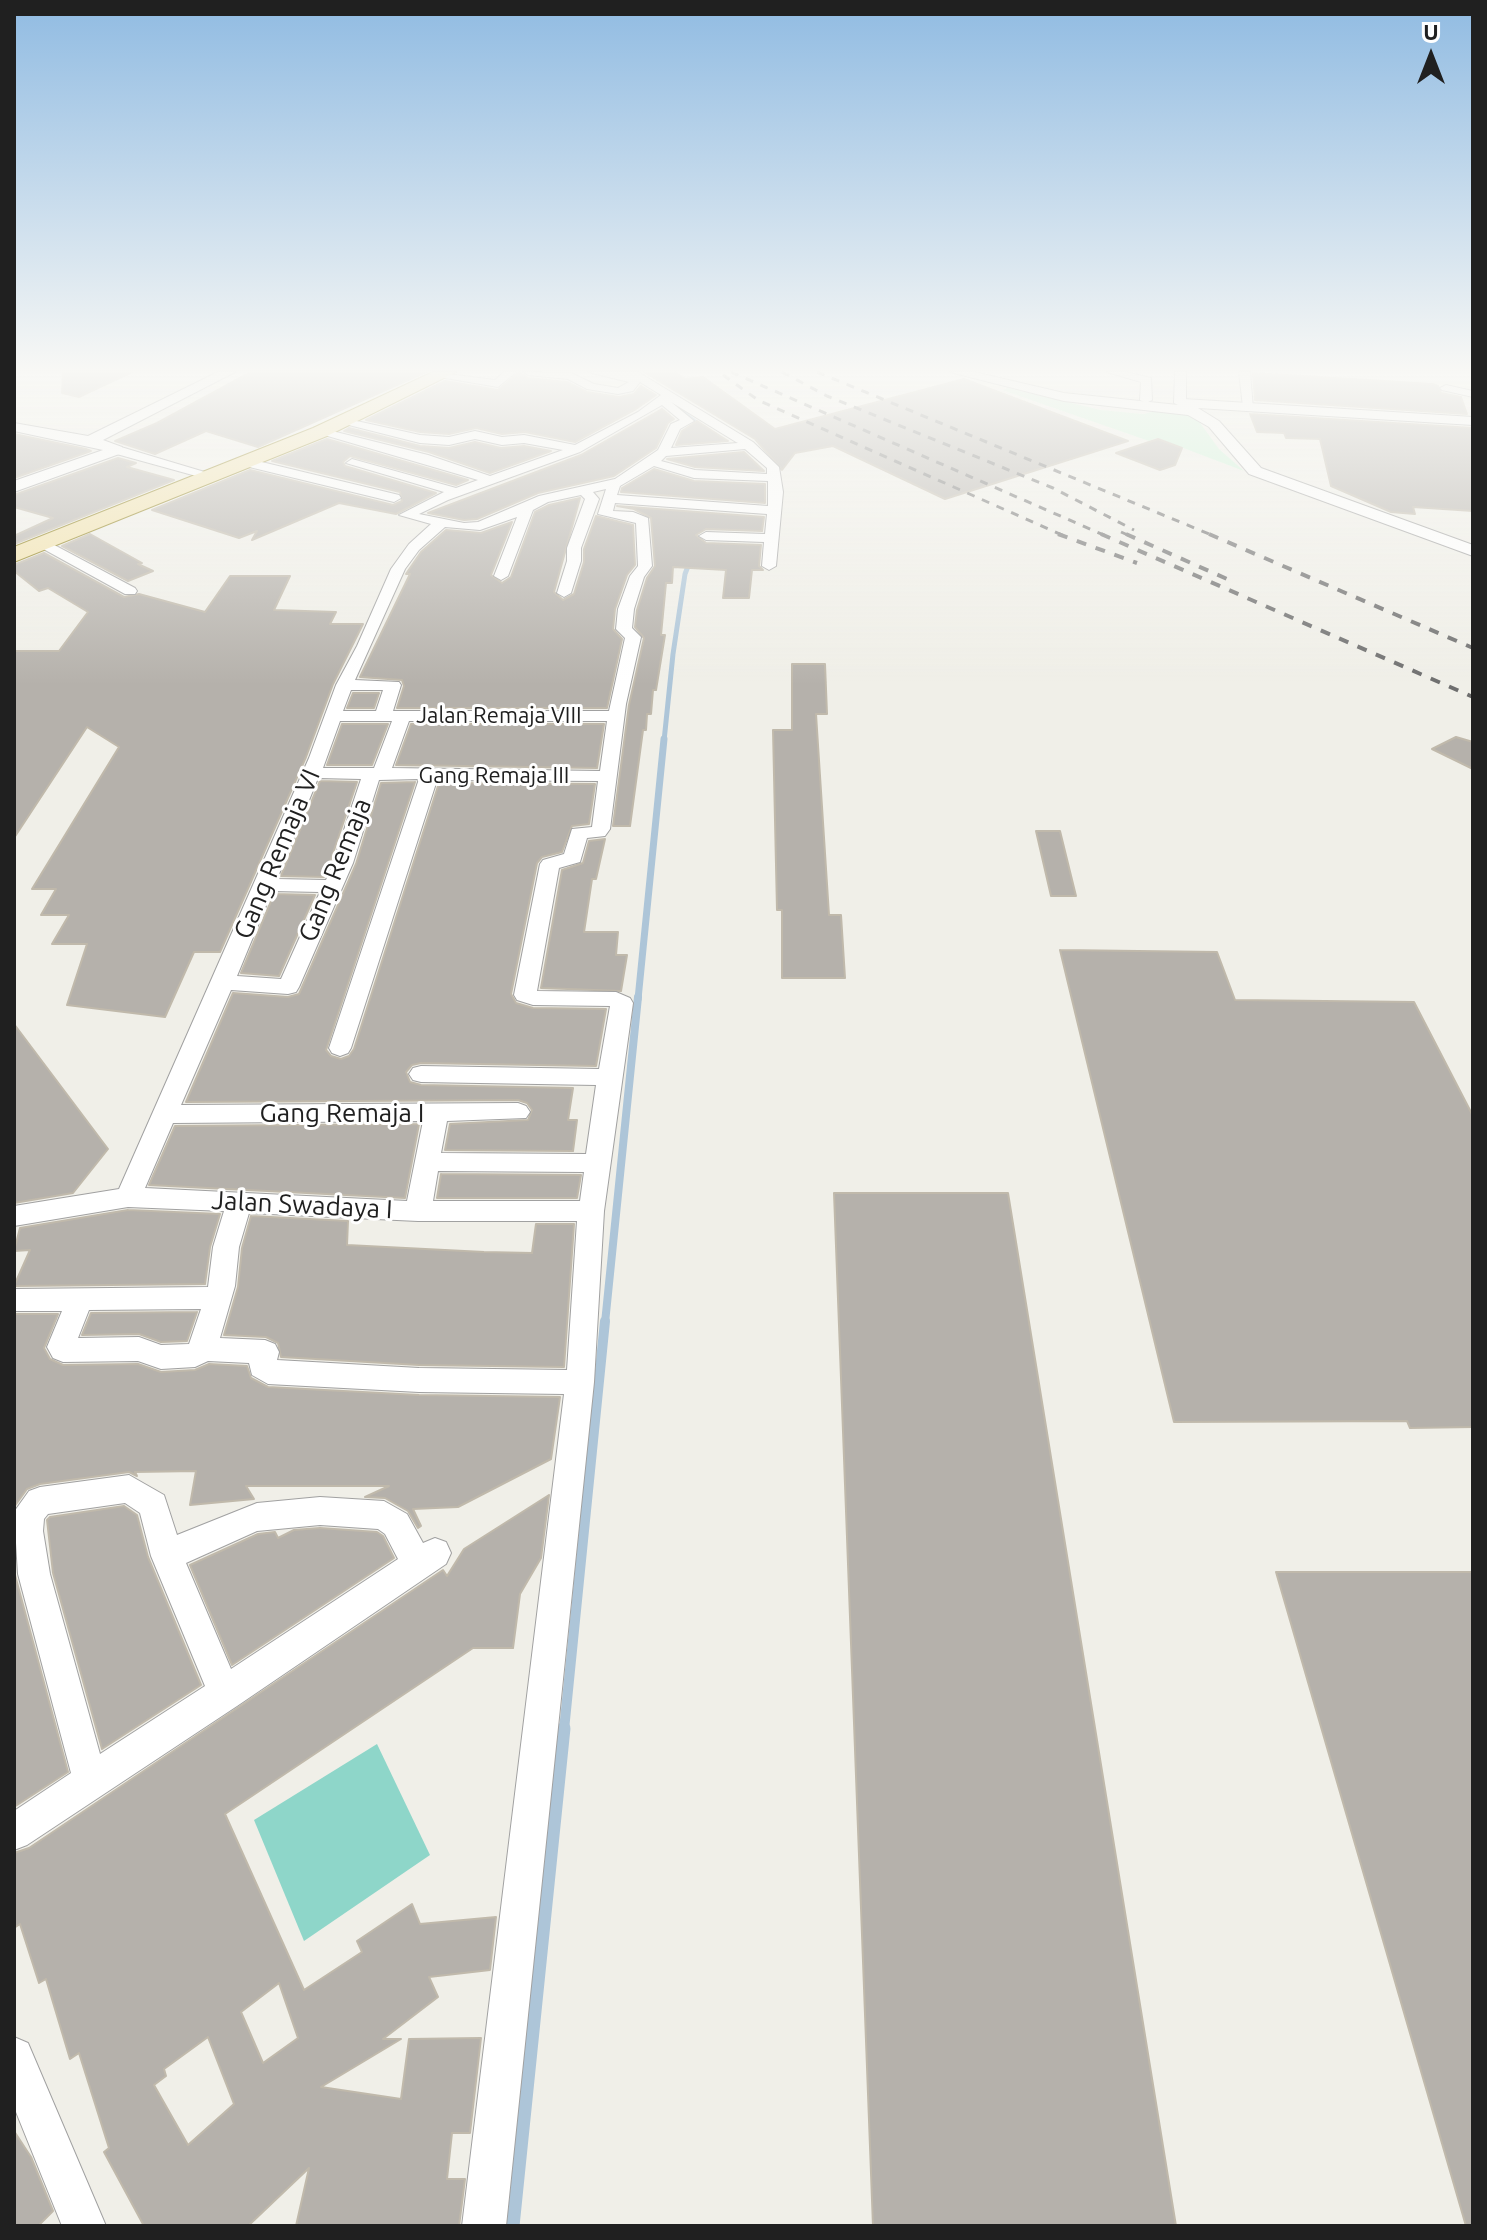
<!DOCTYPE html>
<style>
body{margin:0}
#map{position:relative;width:1487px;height:2240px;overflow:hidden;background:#f0efe8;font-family:Ubuntu,sans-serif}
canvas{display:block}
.frame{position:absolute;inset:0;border:16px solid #202020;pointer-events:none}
.north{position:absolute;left:1391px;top:16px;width:80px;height:80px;-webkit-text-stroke:6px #fff;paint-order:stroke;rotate:0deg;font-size:22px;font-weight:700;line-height:32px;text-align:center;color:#202020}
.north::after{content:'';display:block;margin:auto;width:28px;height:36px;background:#202020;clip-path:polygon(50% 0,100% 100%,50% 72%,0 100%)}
</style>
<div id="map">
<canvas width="1487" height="2240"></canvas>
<div class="frame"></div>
<div class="north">U</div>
</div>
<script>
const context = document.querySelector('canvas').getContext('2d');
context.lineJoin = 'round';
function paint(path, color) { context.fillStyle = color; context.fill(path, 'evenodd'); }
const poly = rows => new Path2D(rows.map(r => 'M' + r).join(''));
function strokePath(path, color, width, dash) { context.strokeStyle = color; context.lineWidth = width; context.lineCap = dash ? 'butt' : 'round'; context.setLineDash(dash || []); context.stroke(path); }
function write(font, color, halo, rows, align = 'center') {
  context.font = font + ' Ubuntu,sans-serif'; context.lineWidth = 6; context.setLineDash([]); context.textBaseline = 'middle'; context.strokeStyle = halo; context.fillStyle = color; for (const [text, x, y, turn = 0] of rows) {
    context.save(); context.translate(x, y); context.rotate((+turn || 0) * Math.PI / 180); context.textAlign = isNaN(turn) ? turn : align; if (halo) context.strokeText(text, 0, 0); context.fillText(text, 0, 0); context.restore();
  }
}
paint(poly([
 [1008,388,1101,410,1143,414,1160,410,1185,413,1198,420,1219,449,1244,471,1157,438,1149,441,1002,390]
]), '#caf4d6');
paint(poly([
 [377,1744,430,1855,304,1941,254,1820]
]), '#8ed6c9');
strokePath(poly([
 [680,410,704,428]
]), '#adc5d8', 4);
strokePath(poly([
 [664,741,673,654,685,574,690,561]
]), '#adc5d8', 5);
strokePath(poly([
 [638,999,664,739]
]), '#adc5d8', 7);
strokePath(poly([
 [605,1323,638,997]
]), '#adc5d8', 8);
strokePath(poly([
 [564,1730,605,1321]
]), '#adc5d8', 10);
strokePath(poly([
 [513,2226,564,1728]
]), '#adc5d8', 13);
const building = poly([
 [63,372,132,372,79,397,62,393,63,372],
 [251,372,426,372,258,447,206,431,155,454,115,441,157,423,251,372],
 [519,372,528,378,567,382,587,392,619,397,634,394,641,386,656,395,636,409,575,442,525,432,502,434,476,428,449,434,420,432,366,420,445,381,498,390,519,372],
 [644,372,675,372,685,379,703,377,775,429,964,379,1128,441,945,499,833,446,795,453,782,470,755,439,644,372],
 [1253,373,1433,384,1438,386,1441,393,1461,397,1467,414,1255,400,1253,373],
 [662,409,674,419,668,423,656,448,614,476,538,493,477,519,464,520,428,513,581,455,662,409],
 [1250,414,1473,428,1473,511,1413,507,1415,514,1391,512,1331,486,1320,439,1286,438,1284,433,1257,432,1250,414],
 [697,421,728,441,676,445,682,431,697,421],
 [349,428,420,446,449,448,475,442,501,448,524,446,551,451,490,473,429,452,344,431,349,428],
 [14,434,86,449,91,451,14,478,14,434],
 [327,439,468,480,456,485,350,456,343,462,345,466,436,493,396,514,339,503,252,540,257,531,239,538,152,510,250,470,393,505,402,501,400,492,272,461,327,439],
 [1158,439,1182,448,1175,465,1160,470,1116,453,1158,439],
 [744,452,764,471,695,467,667,459,744,452],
 [118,458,136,463,127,467,174,480,14,544,14,536,53,518,14,507,14,495,118,458],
 [654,469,694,481,765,484,765,503,621,492,622,488,654,469],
 [580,498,554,592,563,600,574,594,584,562,584,549,596,516,633,525,635,565,627,575,615,609,613,629,622,639,607,708,397,708,404,686,402,680,360,677,410,574,406,574,408,571,421,552,446,530,481,533,512,522,491,575,502,583,511,577,535,512,549,505,580,498],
 [617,506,764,517,762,531,706,529,696,535,706,543,761,545,759,566,763,570,752,570,749,598,723,598,726,570,673,567,672,583,666,583,661,635,665,635,656,690,653,690,651,714,647,714,646,730,643,730,630,826,613,826,629,705,644,638,635,627,637,610,647,578,655,566,651,518,634,509,617,506],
 [90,534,142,563,138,564,153,571,128,581,62,546,90,534],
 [44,553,124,597,139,594,205,612,230,576,290,576,274,610,336,612,330,624,363,624,333,684,306,757,220,952,194,952,165,1017,67,1005,87,944,52,944,69,915,41,915,56,889,32,889,119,747,87,727,14,838,14,651,59,651,88,612,48,588,39,591,14,571,14,565,44,553],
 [792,664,825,664,827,714,816,714,829,915,841,915,845,978,782,978,782,910,777,910,773,730,792,730,792,664],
 [353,693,379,693,374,708,347,708,353,693],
 [342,724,388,724,372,765,327,765,342,724],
 [411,724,604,724,597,768,396,765,411,724],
 [1456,737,1473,742,1473,769,1432,749,1456,737],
 [320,781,357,782,330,862,324,877,281,876,320,781],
 [415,782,326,1050,331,1056,341,1059,349,1056,354,1049,439,783,595,784,589,824,572,826,562,852,542,857,537,863,511,994,516,1003,533,1008,606,1009,596,1066,421,1063,412,1065,406,1072,410,1082,421,1085,573,1088,568,1120,577,1120,573,1151,445,1150,450,1124,528,1120,532,1110,527,1103,518,1100,186,1102,233,993,288,997,299,994,356,864,381,783,415,782],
 [1036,831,1060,831,1076,896,1051,896,1036,831],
 [605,839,596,879,592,879,584,932,618,932,616,955,627,955,621,991,541,988,562,870,583,863,589,841,605,839],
 [274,894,315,895,279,976,241,973,274,894],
 [1060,950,1217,952,1235,1000,1414,1002,1473,1116,1473,1427,1410,1428,1407,1421,1174,1422,1060,950],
 [14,1024,108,1149,73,1193,14,1203,14,1024],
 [419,1124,405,1198,149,1185,175,1126,419,1124],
 [441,1174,581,1175,577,1198,437,1198,441,1174],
 [834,1193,1008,1193,1176,2226,873,2226,834,1193],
 [128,1210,220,1214,210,1247,205,1284,14,1286,30,1250,14,1251,20,1228,128,1210],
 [251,1216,348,1221,347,1245,484,1252,532,1253,536,1224,574,1224,564,1367,419,1365,281,1357,278,1343,266,1337,224,1335,238,1287,242,1248,251,1216],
 [197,1312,187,1341,161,1342,139,1334,82,1335,91,1313,197,1312],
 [14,1314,58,1314,44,1348,50,1359,63,1365,138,1364,161,1372,195,1370,209,1364,247,1366,251,1378,268,1387,419,1395,560,1397,551,1459,458,1507,413,1509,421,1526,418,1528,408,1511,385,1498,365,1497,389,1486,246,1486,254,1499,190,1505,196,1471,135,1472,137,1476,129,1472,40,1484,27,1489,14,1507,14,1314],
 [549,1495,541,1558,520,1594,513,1648,473,1648,225,1814,304,1990,362,1952,357,1941,412,1904,420,1924,496,1917,490,1970,429,1977,438,1997,383,2039,401,2039,321,2087,401,2099,409,2039,481,2038,470,2133,452,2133,447,2179,465,2179,459,2226,296,2226,309,2168,248,2226,144,2226,104,2152,109,2148,79,2053,70,2059,46,1979,39,1983,20,1924,14,1928,14,1853,29,1848,443,1570,447,1576,464,1549,549,1495],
 [279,1983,298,2038,263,2063,241,2012,279,1983],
 [208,2037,234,2104,188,2145,154,2085,166,2076,164,2069,208,2037],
 [124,1506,137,1515,148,1557,201,1685,102,1749,53,1573,47,1520,50,1517,124,1506],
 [320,1528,377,1532,383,1536,394,1558,232,1665,190,1565,258,1534,275,1532,278,1538,294,1530,320,1528],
 [14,1559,15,1575,68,1772,14,1807,14,1559],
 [1276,1572,1473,1572,1473,2226,1466,2226,1276,1572],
 [14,2131,31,2157,53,2211,38,2226,14,2226,14,2131]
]);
paint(building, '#b5b1ab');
strokePath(building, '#c0b9ab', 2);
const minor = poly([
 [504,372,516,372,498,387,434,376,440,373,495,380,504,372],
 [523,372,571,373,594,384,618,388,629,382,588,372,638,372,753,442,779,467,783,492,776,566,769,570,762,566,764,542,706,540,699,536,706,532,765,534,767,514,615,503,613,511,633,512,648,518,652,566,644,577,634,609,632,628,641,637,626,704,610,829,605,836,587,838,580,862,559,868,537,991,616,992,630,998,633,1003,604,1211,594,1382,506,2226,462,2226,564,1394,419,1392,268,1384,252,1375,249,1363,208,1361,195,1367,161,1369,138,1361,63,1362,53,1358,47,1347,62,1311,14,1311,14,1289,208,1287,213,1247,224,1211,128,1207,14,1226,14,1206,119,1189,309,758,336,685,357,646,391,569,409,544,431,524,399,515,444,492,346,463,352,459,456,488,478,480,314,432,320,428,428,455,490,476,563,450,524,443,502,445,475,439,449,445,420,443,337,422,343,418,420,435,449,437,475,431,502,437,524,435,575,445,638,412,661,395,640,382,633,391,618,394,587,389,568,379,528,375,523,372],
 [671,402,736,442,738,443,671,448,680,429,694,421,671,402],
 [662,405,680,420,671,424,658,450,615,479,539,496,478,522,464,523,419,514,448,500,580,452,662,405],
 [745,449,767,468,767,474,695,470,661,461,666,456,745,449],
 [654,466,694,478,768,481,768,506,617,495,620,486,654,466],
 [606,489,598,514,636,523,638,566,630,576,618,609,616,629,625,638,609,711,393,711,401,685,399,682,355,680,405,569,419,550,445,527,480,530,517,517,494,576,501,580,508,576,533,510,548,502,581,495,585,499,567,548,567,561,557,593,564,597,571,593,581,561,581,548,599,499,593,492,606,489],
 [351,690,383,690,376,711,343,711,351,690],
 [340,721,392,721,374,768,323,768,340,721],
 [409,721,607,721,600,771,392,768,409,721],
 [318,778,361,779,333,863,326,880,277,879,318,778],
 [419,779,329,1048,332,1053,340,1056,348,1053,351,1048,437,780,598,781,592,827,572,829,564,854,543,860,540,864,514,995,517,1000,533,1005,610,1006,599,1069,421,1066,413,1068,409,1074,413,1080,421,1082,596,1085,586,1154,441,1153,447,1121,526,1118,530,1112,526,1106,518,1103,181,1105,231,990,288,994,296,992,299,987,353,863,379,780,419,779],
 [272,891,320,892,281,979,237,976,272,891],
 [423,1121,407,1201,145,1188,173,1123,423,1121],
 [438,1171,584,1172,580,1201,433,1201,438,1171],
 [249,1213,418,1221,577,1221,567,1370,419,1368,277,1360,279,1352,275,1344,265,1340,220,1338,235,1286,239,1247,249,1213],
 [201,1309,189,1344,161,1345,139,1337,78,1338,89,1310,201,1309],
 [1107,372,1126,372,1151,378,1152,400,1146,403,1140,400,1141,382,1107,372],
 [1175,372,1186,372,1186,403,1180,406,1174,403,1175,372],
 [1239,372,1250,372,1253,409,1243,407,1239,372],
 [1446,385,1473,391,1473,397,1442,390,1440,388,1446,385],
 [113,447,121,447,218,476,207,479,113,453,113,447],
 [245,458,399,495,401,498,394,502,241,465,239,462,245,458],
 [43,539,135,588,137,591,135,594,125,594,38,546,36,543,43,539],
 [129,1475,164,1495,177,1535,257,1503,320,1497,384,1501,407,1514,423,1543,435,1538,446,1542,451,1553,446,1564,237,1706,27,1845,14,1850,14,1811,71,1773,18,1574,14,1512,29,1491,40,1487,129,1475],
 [125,1503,140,1513,151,1556,205,1686,100,1754,50,1574,43,1531,44,1519,48,1514,125,1503],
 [320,1525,378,1529,385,1534,398,1559,231,1669,186,1563,257,1531,320,1525],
 [14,2037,28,2043,106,2226,62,2226,14,2107,14,2037]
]);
const tertiary = poly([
 [218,372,235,372,103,440,122,447,122,453,14,492,14,481,103,450,14,431,14,423,88,436,218,372],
 [950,372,974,372,1064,393,1178,405,1179,400,1184,399,1473,417,1473,425,1198,408,1219,421,1261,468,1473,545,1473,556,1249,474,1209,427,1188,415,1064,401,950,372]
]);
const primary = poly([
 [433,372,456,372,327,436,14,562,14,547,313,428,433,372]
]);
strokePath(minor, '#a1a1a1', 2);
strokePath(tertiary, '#a1a1a1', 2);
strokePath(primary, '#8c7c10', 2);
paint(minor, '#fff');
paint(tertiary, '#fff');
paint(primary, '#f2e2aa');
strokePath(poly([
 [731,372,1106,536],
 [782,372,827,396,1053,488,1134,530],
 [817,372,1214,536],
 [723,375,758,400,1064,536],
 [1121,532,1130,536]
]), '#6e6e6e', 3, [8, 8]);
strokePath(poly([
 [1058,534,1137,563],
 [1101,534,1473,697],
 [1126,534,1227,579],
 [1209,534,1473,648]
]), '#6e6e6e', 4, [10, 10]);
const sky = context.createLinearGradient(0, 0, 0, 685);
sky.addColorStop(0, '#90bbe2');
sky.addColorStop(0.54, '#f8f8f5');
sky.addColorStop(1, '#f8f8f500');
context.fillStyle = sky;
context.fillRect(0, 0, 1487, 685);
write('22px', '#202020', '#fff', [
 ["Jalan Remaja VIII",499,716],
 ["Gang Remaja III",494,776]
]);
write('26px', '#202020', '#fff', [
 ["Gang Remaja VI",277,854,-67],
 ["Gang Remaja",335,870,-68],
 ["Gang Remaja I",342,1113],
 ["Jalan Swadaya I",302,1205,3]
]);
</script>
